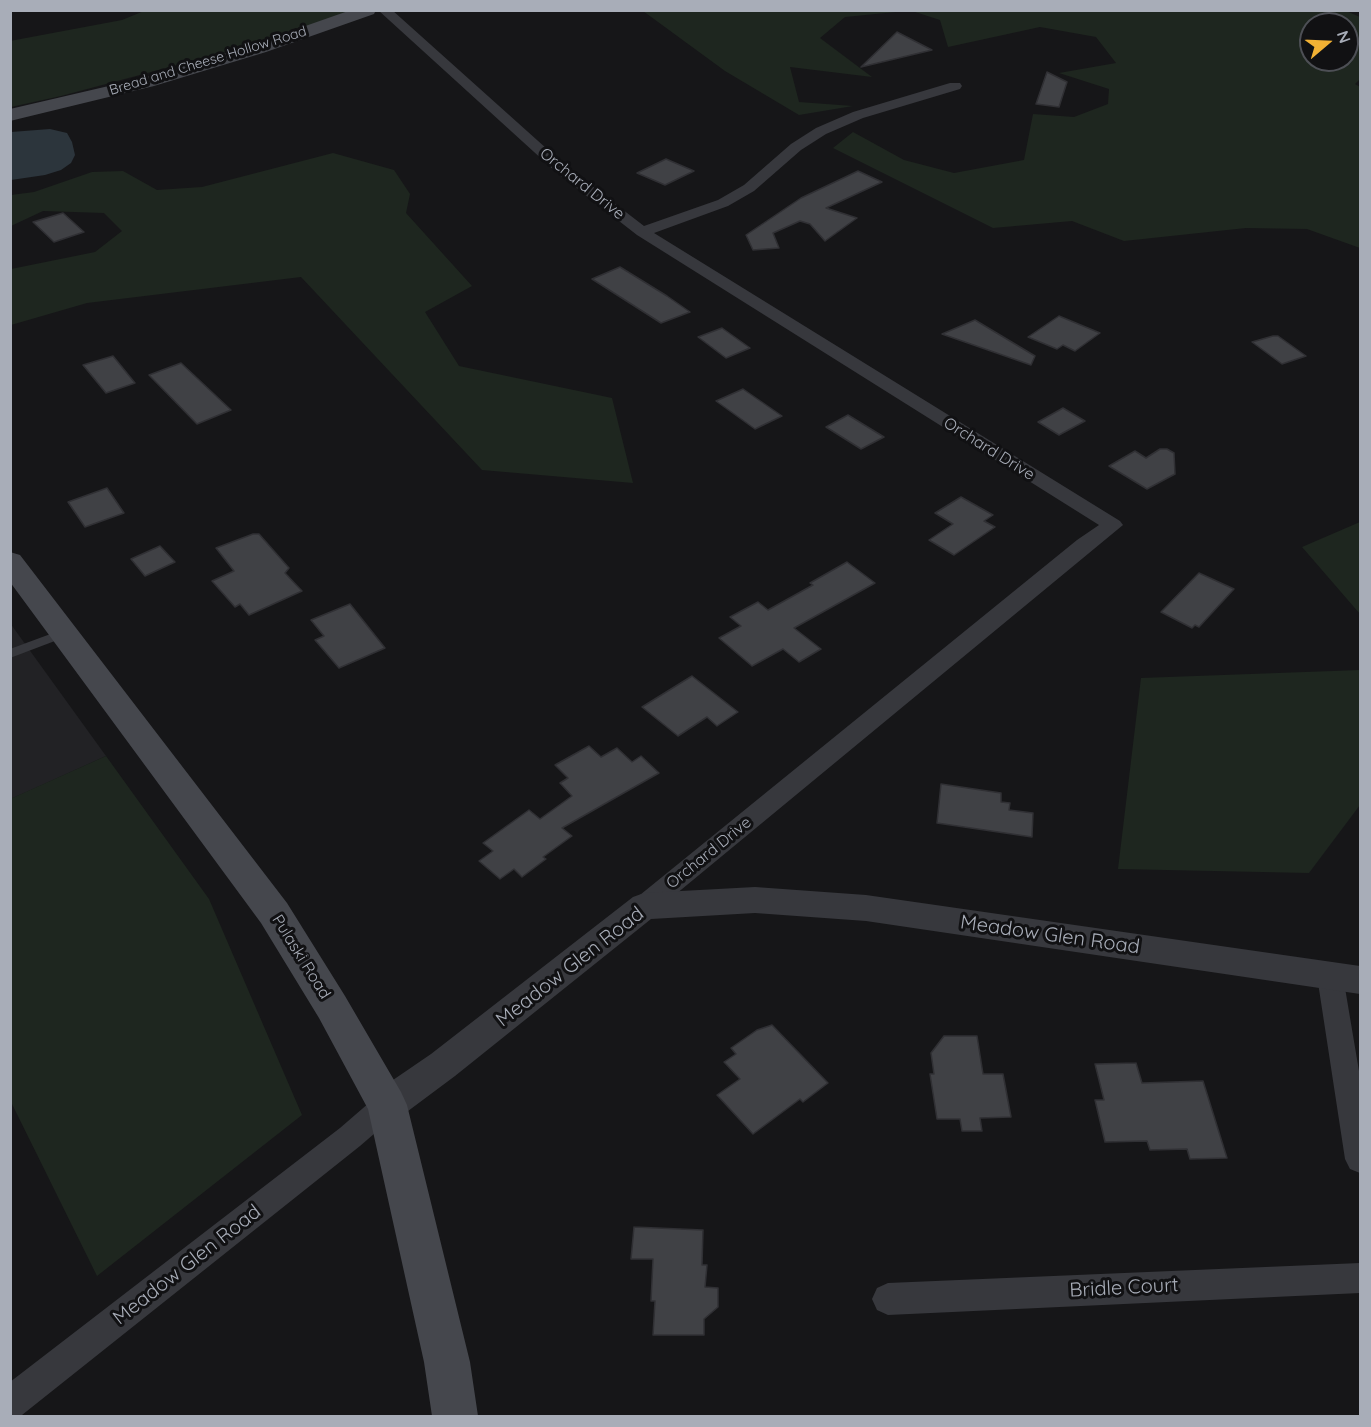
<!DOCTYPE html>
<style>
body{margin:0}
#map{position:relative;width:1371px;height:1427px;overflow:hidden;background:#161618;font-family:Quicksand,sans-serif}
canvas{display:block}
.frame{position:absolute;inset:0;border:12px solid #a8adb8;pointer-events:none}
.north{position:absolute;left:1299px;top:12px;width:60px;height:60px;box-sizing:border-box;background:#111113;border:2px solid #4d4f55;border-radius:50%;rotate:71deg;font-size:16px;font-weight:700;line-height:24px;text-align:center;color:#a8adb8}
.north::after{content:'';display:block;margin:auto;width:21px;height:27px;background:#f2b134;clip-path:polygon(50% 0,100% 100%,50% 72%,0 100%)}
</style>
<div id="map">
<canvas width="1371" height="1427"></canvas>
<div class="frame"></div>
<div class="north">N</div>
</div>
<script>
const context = document.querySelector('canvas').getContext('2d');
context.lineJoin = 'round';
function paint(path, color) { context.fillStyle = color; context.fill(path, 'evenodd'); }
const poly = rows => new Path2D(rows.map(r => 'M' + r).join(''));
function strokePath(path, color, width, dash) { context.strokeStyle = color; context.lineWidth = width; context.lineCap = dash ? 'butt' : 'round'; context.setLineDash(dash || []); context.stroke(path); }
function write(font, color, halo, rows, align = 'center') {
  context.font = font + ' Quicksand,sans-serif'; context.lineWidth = 6; context.setLineDash([]); context.textBaseline = 'middle'; context.strokeStyle = halo; context.fillStyle = color; for (const [text, x, y, turn = 0] of rows) {
    context.save(); context.translate(x, y); context.rotate((+turn || 0) * Math.PI / 180); context.textAlign = isNaN(turn) ? turn : align; if (halo) context.strokeText(text, 0, 0); context.fillText(text, 0, 0); context.restore();
  }
}
paint(poly([
 [10,623,106,756,11,799,10,799]
]), '#222225');
paint(poly([
 [1344,10,1360,17,1360,79,1355,84,1360,87,1360,248,1307,229,1246,228,1124,241,1072,221,993,228,833,148,853,132,904,160,954,173,1024,160,1033,114,1074,117,1108,104,1109,89,1059,73,1116,63,1096,37,1040,27,948,47,940,20,912,11],
 [1311,24,1347,24,1347,60,1311,60],
 [144,11,357,11,256,44,61,96,11,107,10,41,122,20],
 [643,11,906,11,845,17,820,38,872,77,790,67,799,102,853,106,799,115,725,71],
 [333,153,394,170,410,194,406,213,472,286,425,312,459,366,612,398,633,483,482,470,301,277,87,303,11,325,11,269,95,252,122,231,104,213,43,211,11,226,11,195,34,192,92,172,123,171,157,190,202,187],
 [1360,522,1360,614,1302,547],
 [1360,670,1360,805,1309,873,1118,869,1141,678],
 [106,756,209,899,302,1115,97,1276,11,1102,10,799]
]), '#1e261f');
paint(poly([
 [50,129,67,133,72,142,75,155,71,163,61,170,45,175,11,180,11,132]
]), '#2c353c');
const building = poly([
 [897,32,932,50,861,67,897,32],
 [1047,72,1067,82,1059,107,1036,104,1047,72],
 [666,159,694,171,665,185,637,173,666,159],
 [858,171,882,182,826,208,857,218,825,241,810,224,800,221,773,233,779,248,753,250,746,235,801,198,858,171],
 [63,213,84,232,54,242,33,222,63,213],
 [620,267,667,296,690,312,661,323,592,279,620,267],
 [1059,316,1100,333,1075,351,1063,345,1057,349,1028,337,1059,316],
 [975,320,1035,356,1031,365,942,334,975,320],
 [722,328,750,348,726,358,698,337,722,328],
 [1273,336,1278,336,1306,356,1282,364,1252,342,1273,336],
 [113,356,135,383,106,393,83,365,113,356],
 [181,363,231,410,197,424,149,375,181,363],
 [743,389,782,416,755,429,716,401,743,389],
 [1063,408,1085,421,1059,435,1038,422,1063,408],
 [848,415,884,437,861,449,826,427,848,415],
 [1160,449,1167,449,1174,453,1175,474,1147,489,1109,466,1135,451,1146,458,1160,449],
 [107,488,124,513,85,527,68,502,107,488],
 [961,497,993,515,984,521,995,527,954,555,929,540,953,524,935,513,961,497],
 [253,534,259,534,289,568,285,573,302,591,249,615,240,604,235,607,212,581,234,571,216,548,253,534],
 [160,546,175,562,145,576,131,559,160,546],
 [847,562,875,583,794,628,821,649,799,662,783,649,752,666,719,638,741,626,730,617,758,602,768,610,813,585,810,583,847,562],
 [1199,573,1234,589,1199,627,1195,625,1192,628,1161,612,1199,573],
 [350,604,385,648,339,668,315,640,324,636,311,620,350,604],
 [692,676,738,712,717,726,707,717,678,736,642,707,692,676],
 [589,746,601,757,617,748,632,762,641,756,659,773,562,828,572,836,543,857,546,859,522,877,514,869,500,879,479,861,493,851,483,843,529,810,540,819,572,796,560,783,568,778,555,765,589,746],
 [941,784,1001,793,1001,802,1010,803,1009,810,1033,813,1032,837,937,823,941,784],
 [772,1025,828,1083,803,1102,800,1099,753,1134,717,1095,740,1079,724,1062,736,1054,731,1048,757,1030,772,1025],
 [944,1036,977,1036,983,1074,1003,1074,1011,1117,980,1118,982,1131,962,1131,960,1119,937,1119,930,1074,934,1074,931,1053,944,1036],
 [1136,1063,1142,1083,1203,1081,1227,1158,1190,1159,1187,1149,1150,1150,1147,1141,1105,1142,1095,1100,1104,1100,1095,1064,1136,1063],
 [634,1227,703,1230,702,1265,707,1265,705,1287,718,1288,718,1307,704,1319,704,1335,653,1335,655,1301,651,1301,653,1259,631,1259,634,1227]
]);
paint(building, '#404145');
strokePath(building, '#303034', 1.5);
paint(poly([
 [64,629,70,633,68,636,10,658,10,649,64,629]
]), '#37383d');
paint(poly([
 [378,10,392,10,566,166,644,226,718,200,744,185,791,144,816,128,853,112,950,83,960,83,962,86,960,89,863,118,826,134,801,150,754,191,728,206,654,233,1120,521,1123,525,653,913,644,916,635,913,631,906,635,899,1077,540,1099,525,637,235,556,172,378,10],
 [1330,965,1339,968,1343,976,1360,1077,1360,1173,1350,1169,1345,1159,1317,976,1321,968,1330,965],
 [387,1092,397,1096,401,1105,397,1114,360,1146,22,1415,10,1416,10,1382,340,1128,377,1096,387,1092],
 [1360,1263,1360,1293,888,1315,877,1310,872,1299,877,1288,888,1283,1360,1263]
]), '#37383d');
paint(poly([
 [755,887,866,895,1360,966,1360,994,866,921,755,913,651,919,455,1076,400,1117,387,1121,374,1117,369,1105,374,1093,431,1054,633,897,644,893,755,887]
]), '#37383d');
paint(poly([
 [351,10,376,10,374,14,266,52,154,86,10,121,10,109,143,78,254,44,351,10],
 [10,552,20,555,287,903,345,996,401,1092,407,1105,470,1362,478,1416,432,1416,424,1362,368,1109,319,1018,261,923,10,582,10,552]
]), '#45474d');
write('14px', '#a8adb8', '#111113', [
 ["Bread and Cheese Hollow Road",208,61,-17]
]);
write('16px', '#a8adb8', '#111113', [
 ["Orchard Drive",582,184,39],
 ["Orchard Drive",989,449,32],
 ["Orchard Drive",709,853,-39],
 ["Pulaski Road",301,957,58]
]);
write('20px', '#a8adb8', '#111113', [
 ["Meadow Glen Road",1050,935,8],
 ["Meadow Glen Road",570,967,-38],
 ["Meadow Glen Road",187,1265,-38],
 ["Bridle Court",1124,1288,-3]
]);
</script>
